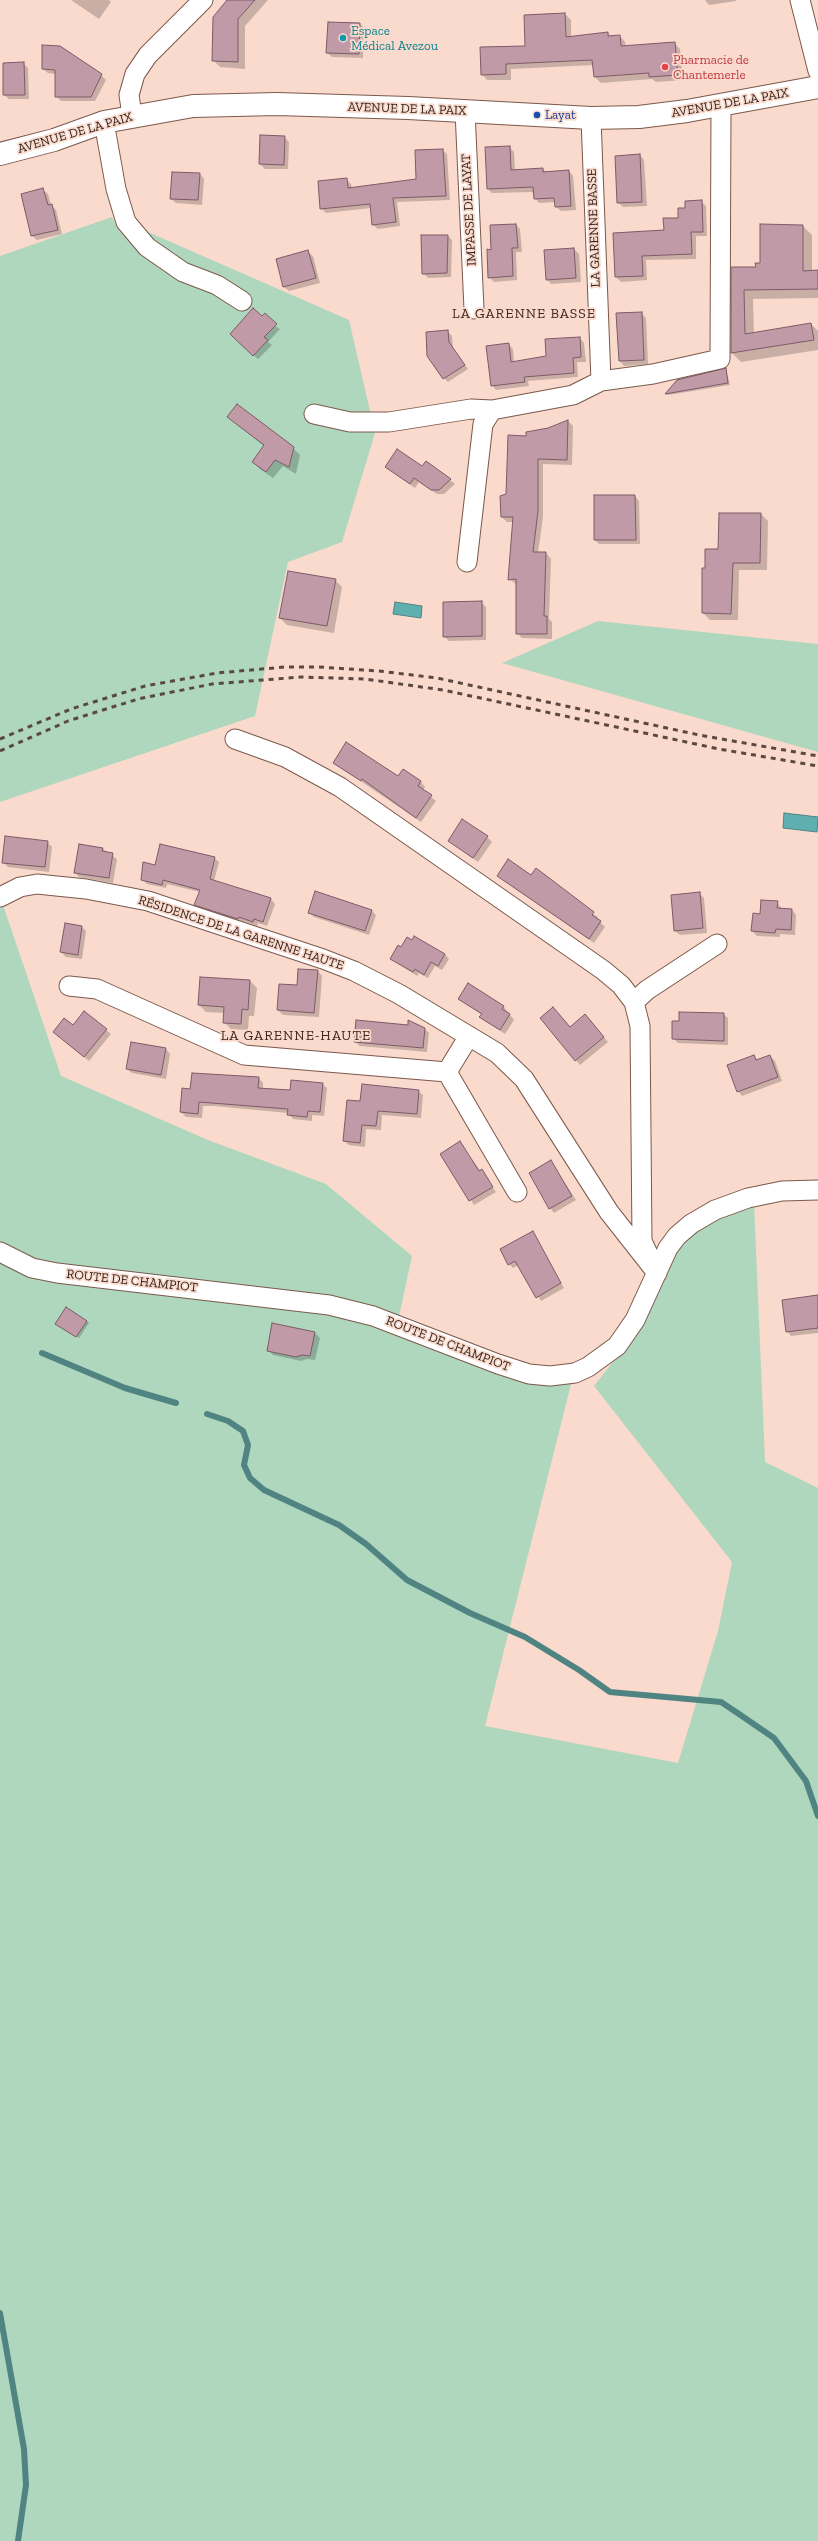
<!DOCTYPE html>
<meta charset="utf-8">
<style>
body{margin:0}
canvas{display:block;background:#fadacd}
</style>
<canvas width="818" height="2541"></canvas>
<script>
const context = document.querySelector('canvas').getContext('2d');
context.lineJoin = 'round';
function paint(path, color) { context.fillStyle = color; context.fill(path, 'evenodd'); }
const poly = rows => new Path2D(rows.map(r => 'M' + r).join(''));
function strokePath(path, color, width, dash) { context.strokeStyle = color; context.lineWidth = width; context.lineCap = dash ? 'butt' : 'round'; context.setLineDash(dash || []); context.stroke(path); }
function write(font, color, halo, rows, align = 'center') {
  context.font = font + ' "Zilla Slab",serif'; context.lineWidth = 3.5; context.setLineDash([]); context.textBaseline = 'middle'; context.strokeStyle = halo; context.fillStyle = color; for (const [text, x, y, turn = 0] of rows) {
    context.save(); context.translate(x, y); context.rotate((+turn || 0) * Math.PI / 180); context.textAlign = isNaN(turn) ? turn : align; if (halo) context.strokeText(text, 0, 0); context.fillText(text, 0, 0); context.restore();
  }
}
paint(poly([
 [112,217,120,232,132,225,349,320,375,433,342,542,288,562,255,716,0,802,0,256],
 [598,621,818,644,818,752,502,663],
 [0,896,61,1076,208,1140,326,1184,412,1256,397,1326,496,1372,571,1384,485,1726,678,1763,718,1631,732,1562,594,1386,638,1330,686,1231,754,1203,765,1462,818,1488,818,2541,0,2541]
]), '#aed7bd');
const water = poly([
 [395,602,422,606,421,618,393,614,395,602],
 [784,813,818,817,817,832,783,828,784,813]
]);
paint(water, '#5fafb0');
strokePath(water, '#508482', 1);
paint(poly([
 [71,0,109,0,111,2,99,19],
 [229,0,268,0,245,26,245,69,220,67,213,60],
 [705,0,736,0,736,1,709,5],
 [565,14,571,20,571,37,608,33,611,37,620,36,625,42,626,47,674,43,680,49,683,80,656,82,652,79,601,83,595,77,594,65,511,69,511,80,487,80,482,74,526,47],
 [360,24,364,28,363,58,332,57,327,53],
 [23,63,28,68,29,99,9,99,4,95],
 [43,69,101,75,106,80,95,101,61,101,56,96,56,74,48,73],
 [284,137,289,142,288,169,265,169,260,164],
 [509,147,514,152,515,170,543,169,546,172,569,171,573,176,576,210,561,211,556,207,556,202,539,203,535,198,534,192,492,193,488,189],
 [442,150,447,154,450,200,397,202,400,226,378,229,373,225,371,208,326,213,321,208,346,179,351,184,352,189,418,180],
 [640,155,644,160,647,206,623,207,618,202],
 [200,174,204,179,202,205,176,203,171,199],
 [43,190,48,194,51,205,56,210,62,234,37,240,32,236],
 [701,201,706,206,707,236,696,236,696,259,646,260,647,280,621,282,616,277,614,234,665,231,686,208],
 [516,225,520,229,522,252,516,252,517,280,494,282,489,277,492,251],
 [803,226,812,235,812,271,818,271,818,298,753,299,754,333,811,324,818,331,818,350,741,362,732,353,732,268,757,268],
 [448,236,452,240,451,277,428,278,423,273],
 [574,249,579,254,581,282,551,284,547,279],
 [308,252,313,256,320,283,289,291,284,287],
 [641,313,646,318,648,364,624,366,620,361],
 [262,318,280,329,268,342,272,345,258,359,231,334],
 [447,331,452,336,453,348,468,369,448,382,444,378],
 [580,338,584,343,586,362,577,362,578,377,528,381,529,386,496,390,492,385,508,344,513,349,514,362,547,357],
 [726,369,730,385,668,395,666,394,677,381],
 [228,417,293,448,300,455,296,474,283,466,273,478,260,469,253,462,264,446],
 [568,421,573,426,572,465,543,464,543,517,538,553,546,553,551,559,549,619,552,622,552,639,522,638,517,633,516,584,509,579,514,522,507,522,502,517,527,437],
 [426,462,455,484,444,494,437,494,419,482,415,488,391,471,422,468],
 [635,496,639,501,640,544,599,544,595,540],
 [761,514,768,521,767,570,739,570,738,620,710,620,703,613,706,569,719,550],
 [335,580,342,587,334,633,287,625,280,618],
 [481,602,486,607,486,640,449,641,444,636],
 [334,763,398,777,403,770,421,782,425,787,423,790,436,801,421,822],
 [487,837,492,842,478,862,449,841],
 [47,842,52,847,49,872,8,867,3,862],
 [103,849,117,859,113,883,79,877,75,872],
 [214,858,219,862,214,881,271,899,275,904,267,926,258,923,257,926,243,921,242,923,200,909,196,905,200,892,167,884,166,888,147,884,142,879,156,867],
 [531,876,598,917,597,919,605,927,594,943,503,880],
 [699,893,704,898,707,933,680,935,675,931],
 [777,902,782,909,792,910,796,915,795,935,780,934,780,937,757,936,752,931,761,915],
 [371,910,376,915,369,935,314,917,309,912],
 [81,926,86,931,82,959,66,957,61,952],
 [401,948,445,954,449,959,442,970,435,966,428,978,419,973,417,976,391,959],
 [318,971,322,976,319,1017,283,1015,278,1010,298,986],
 [250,981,257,988,254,1016,249,1016,248,1030,231,1029,224,1022,225,1013,206,1012,199,1005],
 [469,984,504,1007,514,1020,505,1034,485,1021,481,1017,482,1015,459,999],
 [723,1014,728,1018,728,1045,678,1043,673,1038,680,1022],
 [590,1020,608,1042,580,1065,576,1060,570,1028],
 [73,1027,106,1030,111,1034,89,1061,59,1036],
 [424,1028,429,1033,427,1052,360,1046,355,1042],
 [166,1049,170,1054,166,1079,132,1073,127,1069],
 [754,1056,759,1061,770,1056,775,1061,782,1081,742,1096,738,1091],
 [259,1078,263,1083,263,1089,290,1091,322,1084,327,1088,324,1116,312,1115,312,1121,293,1119,288,1113,214,1106,203,1106,202,1118,186,1117,181,1112,191,1090],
 [418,1091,423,1095,421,1118,382,1115,381,1130,366,1129,365,1147,349,1145,344,1141,361,1102],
 [460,1143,496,1192,474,1205,441,1154],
 [551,1162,576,1200,554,1213,550,1208],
 [532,1232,564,1288,541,1301,519,1265,513,1268,509,1264],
 [818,1296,818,1333,791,1336,787,1331],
 [87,1321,89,1323,79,1338,58,1325],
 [273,1325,315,1333,320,1338,315,1360,307,1359,301,1361,273,1355,268,1350]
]), '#0003');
strokePath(poly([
 [42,1353,125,1388,176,1403],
 [207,1414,228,1421,243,1431,248,1445,244,1465,250,1478,264,1490,339,1525,366,1544,407,1580,470,1613,525,1637,579,1670,610,1692,721,1702,739,1714,774,1738,806,1781,818,1816],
 [0,2313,24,2449,26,2485,18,2541]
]), '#508482', 6);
const building = poly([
 [227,0,255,0,238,19,238,62,212,61,213,17,227,0],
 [565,13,566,37,608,32,608,36,620,35,621,46,675,42,678,75,649,77,649,73,594,77,592,60,506,64,506,74,481,75,480,47,525,46,524,15,565,13],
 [328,22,360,23,359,54,326,53,328,22],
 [42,45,60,46,102,74,91,97,55,97,55,70,42,69,42,45],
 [24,62,25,95,3,95,3,63,24,62],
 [260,135,285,136,284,165,259,164,260,135],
 [510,146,511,170,543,168,543,172,569,170,571,206,555,207,554,198,534,199,533,187,487,189,485,147,510,146],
 [443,149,446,196,393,198,396,222,372,225,370,204,320,209,318,181,347,178,348,188,416,179,415,150,443,149],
 [640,154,642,202,617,203,615,156,640,154],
 [172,172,200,173,198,200,170,199,172,172],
 [43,188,48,205,52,204,58,230,31,236,21,194,43,188],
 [702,200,703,232,691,232,692,254,642,256,643,276,615,277,613,233,664,230,663,218,678,218,678,208,685,208,685,201,702,200],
 [516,224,518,248,512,248,513,276,488,278,487,249,491,250,490,225,516,224],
 [760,224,803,225,803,271,818,270,818,289,744,290,745,334,811,323,814,340,731,353,731,267,756,267,755,263,760,263,760,224],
 [421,235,448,235,447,273,422,274,421,235],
 [574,248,576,278,546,280,544,250,574,248],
 [308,250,316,278,283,287,276,259,308,250],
 [253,308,262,316,265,313,277,324,264,337,268,340,253,356,230,334,253,308],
 [642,312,644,360,619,361,616,313,642,312],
 [448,330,449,342,465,365,443,379,427,356,426,332,448,330],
 [580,337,581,357,573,358,574,373,524,377,525,382,491,386,486,346,509,343,511,362,546,356,545,339,580,337],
 [726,368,728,383,665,394,677,380,726,368],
 [237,404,294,447,289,467,275,460,266,472,252,462,264,445,227,417,237,404],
 [568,420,567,460,538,459,538,511,533,552,546,552,544,616,547,616,547,634,516,634,516,579,508,580,513,517,501,517,500,496,506,494,508,435,526,436,526,432,548,428,568,420],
 [397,449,422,466,426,461,451,479,439,490,431,490,414,478,410,484,385,467,397,449],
 [594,495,635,495,636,540,594,540,594,495],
 [719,513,761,513,760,563,733,563,731,614,702,613,702,568,705,568,705,549,718,549,719,513],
 [288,571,336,579,327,626,279,618,288,571],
 [482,601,482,636,443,637,443,602,482,601],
 [346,742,398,776,403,769,421,781,418,786,432,795,416,818,362,779,361,781,333,763,346,742],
 [462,819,488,836,473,858,448,841,462,819],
 [5,836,48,841,45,867,2,863,5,836],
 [79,844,103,848,102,851,113,853,109,878,74,873,79,844],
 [160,844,215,857,210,879,271,898,263,922,254,919,253,922,239,917,238,919,194,905,200,890,163,880,162,885,141,880,143,862,155,865,160,844],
 [508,859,531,875,536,868,594,912,592,915,601,921,589,939,497,876,508,859],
 [315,891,372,910,365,931,308,913,315,891],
 [700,892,703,928,674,931,671,895,700,892],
 [761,900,778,901,777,908,792,909,791,930,776,929,775,933,751,931,753,913,760,914,761,900],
 [65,923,82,926,78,955,60,952,65,923],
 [414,936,445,954,438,966,431,962,424,975,415,969,413,972,390,959,398,945,401,947,407,937,412,940,414,936],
 [298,969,318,970,314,1013,277,1010,279,984,297,985,298,969],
 [200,977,250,980,248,1010,242,1009,241,1024,223,1023,224,1007,198,1005,200,977],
 [468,983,504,1006,502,1009,510,1014,500,1030,479,1017,482,1014,458,999,468,983],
 [553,1007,570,1027,585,1014,604,1037,575,1061,540,1018,553,1007],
 [84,1011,107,1029,84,1057,53,1032,64,1018,73,1025,84,1011],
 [679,1012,724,1013,724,1041,672,1039,672,1021,679,1021,679,1012],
 [356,1020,408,1025,408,1020,425,1028,423,1048,354,1042,356,1020],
 [131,1042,166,1048,161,1075,126,1069,131,1042],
 [754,1055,756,1060,770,1055,778,1077,737,1092,727,1065,754,1055],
 [192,1073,259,1077,258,1088,290,1090,291,1080,323,1083,320,1112,308,1111,307,1117,287,1115,288,1109,199,1102,198,1114,180,1112,182,1088,190,1089,192,1073],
 [362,1084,419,1090,417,1114,378,1111,376,1126,362,1125,360,1143,343,1141,347,1100,360,1101,362,1084],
 [460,1141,479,1171,482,1169,493,1187,469,1201,440,1154,460,1141],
 [551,1160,572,1196,549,1209,529,1173,551,1160],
 [533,1231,561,1283,536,1298,515,1261,508,1265,500,1249,533,1231],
 [818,1295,818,1328,786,1332,782,1300,818,1295],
 [66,1307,87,1321,76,1337,55,1324,66,1307],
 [272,1323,315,1332,310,1356,302,1355,296,1357,267,1351,272,1323]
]);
paint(building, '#c19aa8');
strokePath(building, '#7d5a67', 1);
const minor = poly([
 [800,0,818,71],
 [465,111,474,309],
 [132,115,129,95,135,74,148,55,203,0],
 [104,122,116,189,126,222,147,247,183,272,217,285,242,301],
 [601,381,653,374,720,359,721,106],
 [314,414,350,422,389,422,471,409,492,410],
 [467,562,483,424,492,410,573,395,601,381,591,118],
 [0,897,20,887,37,884,86,889,148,901,323,959,354,971,399,994,497,1053,524,1079,609,1212,657,1273,642,1241,640,1026,634,1002,621,985,603,970,340,787,285,757,235,739],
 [69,986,97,989,244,1055,447,1072,469,1036],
 [634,1002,647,990,717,944],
 [447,1072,517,1192],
 [0,1252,32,1268,57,1273,329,1305,373,1316,498,1364,529,1374,550,1376,575,1373,588,1367,617,1346,635,1320,668,1248,677,1236,691,1224,715,1210,748,1198,782,1191,818,1190]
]);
const major = poly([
 [0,154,54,140,104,122,193,106,277,104,408,108,591,118,639,117,687,111,818,87]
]);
strokePath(minor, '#7b594b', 21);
strokePath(major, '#7b594b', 24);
strokePath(minor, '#fff', 19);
strokePath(major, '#fff', 22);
strokePath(poly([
 [0,739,71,709,145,686,217,673,285,667,319,667,379,671,437,678,699,735,818,756],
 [0,751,68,721,138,699,212,684,301,677,365,679,443,690,719,749,818,766]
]), '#5b4941', 3, [5, 5]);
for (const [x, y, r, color] of [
 [343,38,4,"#0f9aa8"],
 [665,67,4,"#e0444e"],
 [537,115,4,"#1a4fb4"]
]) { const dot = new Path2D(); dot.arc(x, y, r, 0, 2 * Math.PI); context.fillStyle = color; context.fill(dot); strokePath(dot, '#fadacd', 1.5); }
write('13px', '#0d838f', '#fadacd', [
 ["Espace",351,31],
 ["Médical Avezou",351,46]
], 'left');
write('13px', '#be3a42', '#fadacd', [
 ["Pharmacie de",673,60],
 ["Chantemerle",673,75]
], 'left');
write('13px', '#2c1e18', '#fadacd', [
 ["AVENUE DE LA PAIX",730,103,-10],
 ["AVENUE DE LA PAIX",407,109,2],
 ["AVENUE DE LA PAIX",75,133,-16],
 ["IMPASSE DE LAYAT",469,210,-93],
 ["LA GARENNE BASSE",594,228,-92],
 ["RÉSIDENCE DE LA GARENNE HAUTE",241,933,18],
 ["ROUTE DE CHAMPIOT",132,1281,6],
 ["ROUTE DE CHAMPIOT",448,1344,21]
]);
write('13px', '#164399', '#fadacd', [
 ["Layat",545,115]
], 'left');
context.letterSpacing = '1px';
write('14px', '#422418', '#fadacd', [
 ["LA GARENNE BASSE",524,314],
 ["LA GARENNE-HAUTE",296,1036]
]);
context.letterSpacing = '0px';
</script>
